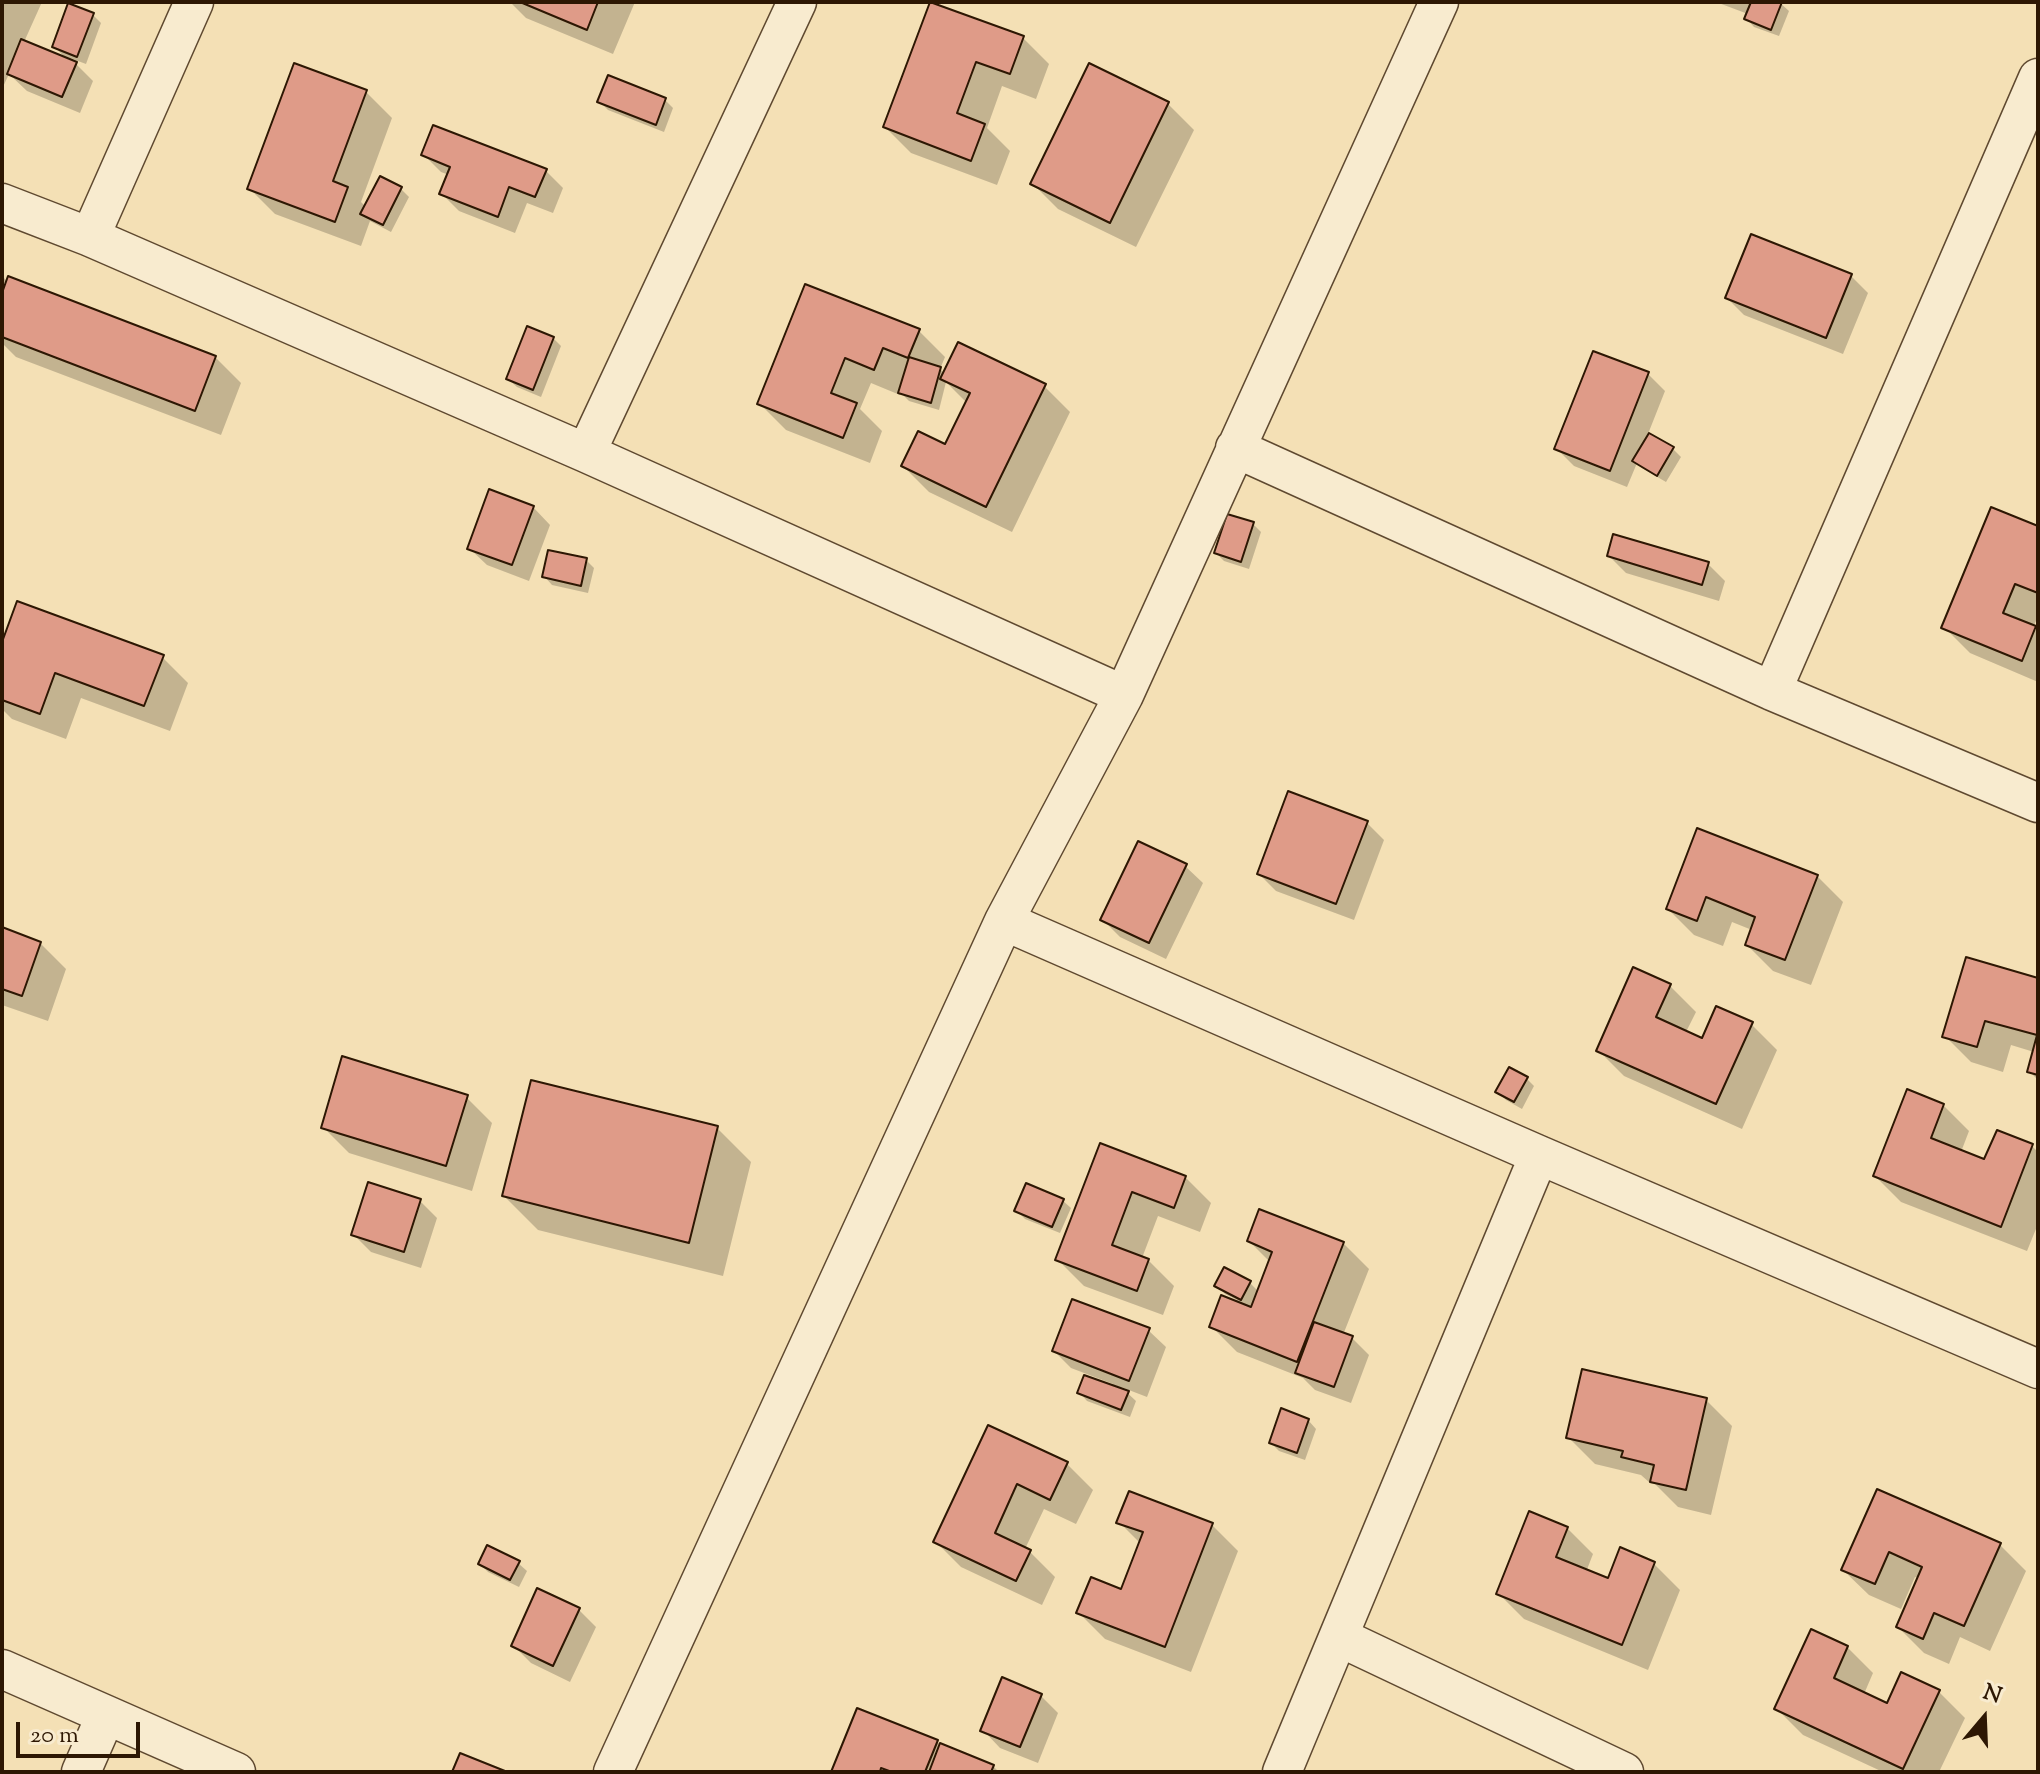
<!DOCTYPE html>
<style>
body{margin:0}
#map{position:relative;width:2040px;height:1774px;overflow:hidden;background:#f4e0b5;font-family:"Sorts Mill Goudy",serif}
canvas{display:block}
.frame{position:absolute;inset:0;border:4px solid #2d1703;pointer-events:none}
.north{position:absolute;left:1944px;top:1678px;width:80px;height:80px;-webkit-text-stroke:6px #f8ebcf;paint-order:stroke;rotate:19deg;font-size:22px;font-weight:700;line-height:32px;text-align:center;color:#2d1703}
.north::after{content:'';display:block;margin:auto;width:28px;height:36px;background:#2d1703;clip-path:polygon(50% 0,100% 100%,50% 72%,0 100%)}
.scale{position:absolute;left:16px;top:1722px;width:124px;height:36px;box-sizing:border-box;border:4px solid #2d1703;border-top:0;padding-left:10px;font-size:24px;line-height:28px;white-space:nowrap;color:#2d1703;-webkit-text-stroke:6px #f8ebcf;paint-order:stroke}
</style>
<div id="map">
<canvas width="2040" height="1774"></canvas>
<div class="frame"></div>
<div class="north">N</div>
<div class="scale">20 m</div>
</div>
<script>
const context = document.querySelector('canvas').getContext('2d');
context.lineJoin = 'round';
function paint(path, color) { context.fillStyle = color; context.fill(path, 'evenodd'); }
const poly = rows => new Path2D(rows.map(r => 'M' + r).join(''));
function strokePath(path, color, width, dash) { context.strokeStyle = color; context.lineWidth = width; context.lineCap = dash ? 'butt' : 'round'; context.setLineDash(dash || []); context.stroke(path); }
paint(poly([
 [2,2,42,2,24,42,68,61,54,46,93,15,101,23,86,64,70,58,93,81,80,113,27,91,9,74,2,89],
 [510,2,635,2,613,54,526,18],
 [1716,2,1779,2,1789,11,1779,36,1754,27,1746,18,1748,14],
 [932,4,1023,38,1049,64,1036,99,1002,86,987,128,1010,151,997,185,911,153,885,127],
 [609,78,665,100,673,108,664,132,608,110,600,102],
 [366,92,392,118,361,202,366,207,381,178,401,189,409,197,391,232,370,221,361,246,275,214,249,188],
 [1168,104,1194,130,1136,247,1058,209,1032,183],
 [424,155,545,170,563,188,553,213,527,203,515,233,459,211,442,194,449,175,441,172],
 [2,276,8,282,215,357,241,383,221,435,16,357,2,343],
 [1851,276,1868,293,1843,354,1744,315,1727,298],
 [806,286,919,331,945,357,940,369,945,374,1044,386,1070,412,1012,532,929,492,903,466,946,447,967,403,946,382,939,410,909,401,901,393,900,395,871,383,860,409,882,431,870,463,786,430,760,404],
 [553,338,561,346,541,397,517,387,508,379],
 [1648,374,1665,391,1648,434,1673,449,1681,457,1666,482,1642,468,1637,463,1627,487,1574,466,1557,449],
 [533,507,550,525,529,581,487,565,469,548],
 [1253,524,1261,532,1249,569,1224,561,1216,553],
 [2038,528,2038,616,2033,628,2038,631,2038,682,1970,653,1944,627],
 [1609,556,1708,564,1725,581,1719,601,1626,573],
 [586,560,594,568,588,593,552,585,544,576],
 [2,648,162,657,188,683,170,731,81,698,66,739,12,719,2,709],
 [1367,823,1384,840,1354,920,1276,891,1259,874],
 [1698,831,1817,876,1843,902,1811,985,1773,971,1747,945,1752,930,1732,922,1723,946,1694,935,1668,909],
 [1185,866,1203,883,1166,959,1120,937,1103,920],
 [2,929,40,943,66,969,48,1021,2,1005],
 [2038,980,2038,1080,2029,1071,2034,1052,2011,1045,2003,1072,1971,1062,1945,1036],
 [1670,986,1696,1012,1686,1032,1703,1040,1751,1024,1777,1050,1742,1129,1624,1076,1598,1050],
 [1526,1078,1534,1086,1522,1109,1506,1100,1498,1092],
 [466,1097,492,1123,472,1191,349,1153,323,1127],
 [1943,1105,1969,1131,1961,1152,1986,1162,2032,1146,2038,1152,2038,1224,2027,1251,1901,1202,1875,1176],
 [717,1128,751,1162,723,1276,538,1230,504,1196],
 [1101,1146,1185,1177,1211,1203,1200,1232,1158,1216,1142,1258,1148,1260,1174,1286,1163,1315,1084,1286,1058,1260],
 [1062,1200,1071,1208,1060,1233,1025,1219,1017,1211],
 [420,1201,437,1218,421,1268,371,1252,354,1235],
 [1249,1241,1343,1243,1369,1269,1343,1335,1352,1338,1369,1355,1351,1403,1315,1390,1303,1378,1237,1352,1211,1326,1237,1300,1225,1294,1217,1286,1250,1283,1259,1292,1270,1262],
 [1148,1330,1166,1347,1147,1397,1121,1387,1136,1401,1130,1417,1087,1401,1079,1392,1112,1387,1113,1384,1071,1368,1054,1351],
 [1706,1400,1732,1426,1711,1515,1678,1507,1655,1484,1650,1483,1641,1475,1595,1464,1569,1438],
 [1308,1420,1316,1429,1305,1460,1279,1451,1271,1443],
 [989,1427,1067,1464,1093,1490,1076,1524,1044,1509,1025,1549,1029,1551,1055,1577,1042,1605,961,1567,935,1541],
 [1878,1491,2000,1545,2026,1571,1990,1651,1960,1637,1949,1664,1924,1653,1898,1627,1919,1578,1915,1577,1901,1609,1869,1595,1843,1570],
 [1119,1522,1212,1525,1238,1551,1191,1672,1105,1639,1079,1613,1122,1591,1141,1544],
 [1567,1528,1593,1554,1586,1572,1609,1581,1654,1564,1680,1590,1648,1670,1524,1619,1498,1593],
 [518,1563,527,1571,519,1587,488,1572,480,1564],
 [579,1610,596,1627,570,1682,531,1663,514,1646],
 [1847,1647,1873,1673,1864,1694,1888,1706,1939,1692,1965,1718,1939,1772,1883,1772,1803,1735,1777,1709],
 [1041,1696,1058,1713,1038,1763,1000,1748,983,1730],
 [858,1710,937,1742,941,1745,993,1766,999,1772,1003,1772,833,1772]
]), '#0003');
const building = poly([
 [520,2,598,2,587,30,520,2],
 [930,2,1024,36,1010,74,976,62,957,113,985,124,971,161,883,127,930,2],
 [1751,2,1782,2,1771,30,1744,19,1751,2],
 [68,3,94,13,77,57,52,47,68,3],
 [21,39,77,62,62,97,7,74,21,39],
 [294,63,367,90,333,181,348,187,335,222,247,189,294,63],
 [1089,63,1169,102,1110,223,1030,184,1089,63],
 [608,75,666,98,656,125,597,102,608,75],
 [433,125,547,169,535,197,509,187,498,217,439,194,450,167,421,155,433,125],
 [380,176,402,187,383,225,360,214,380,176],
 [1751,234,1852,274,1826,338,1725,298,1751,234],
 [8,276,216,356,195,411,2,337,2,293,8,276],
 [805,284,920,329,908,358,883,348,874,370,845,358,831,393,857,403,843,438,757,404,805,284],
 [527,326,554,337,533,390,506,379,527,326],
 [958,342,1046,384,986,507,901,466,918,431,945,444,970,393,940,379,958,342],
 [1593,351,1649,372,1610,471,1554,449,1593,351],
 [909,357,941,367,931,403,898,393,909,357],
 [1649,433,1674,447,1657,476,1632,461,1649,433],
 [489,489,534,506,512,565,467,549,489,489],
 [1991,507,2038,526,2038,593,2015,584,2003,613,2036,626,2022,661,1941,628,1991,507],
 [1227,514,1254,522,1241,562,1214,553,1227,514],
 [1613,534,1709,562,1702,585,1607,556,1613,534],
 [548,550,587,558,581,586,542,577,548,550],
 [17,601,164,655,144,706,55,673,40,714,2,700,2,642,17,601],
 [1288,791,1368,821,1336,904,1257,874,1288,791],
 [1697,828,1818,875,1785,960,1745,945,1755,917,1706,897,1697,921,1666,909,1697,828],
 [1138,841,1187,864,1149,943,1100,920,1138,841],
 [2,927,41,942,22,996,2,989,2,927],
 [1966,957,2038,978,2038,1075,2027,1072,2037,1035,1985,1021,1977,1047,1942,1037,1966,957],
 [1633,967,1671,984,1656,1017,1702,1038,1716,1006,1753,1022,1716,1104,1596,1051,1633,967],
 [342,1056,468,1095,446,1166,321,1128,342,1056],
 [1509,1067,1528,1077,1514,1102,1495,1092,1509,1067],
 [531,1080,718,1126,689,1243,502,1196,531,1080],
 [1907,1089,1944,1104,1931,1138,1984,1159,1997,1130,2033,1144,2001,1227,1873,1176,1907,1089],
 [1100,1143,1186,1176,1174,1208,1132,1192,1112,1245,1149,1259,1137,1291,1055,1260,1100,1143],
 [368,1182,421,1199,404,1252,351,1235,368,1182],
 [1026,1183,1064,1199,1052,1227,1014,1211,1026,1183],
 [1259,1209,1344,1242,1297,1362,1209,1327,1221,1295,1251,1307,1272,1252,1247,1241,1259,1209],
 [1224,1267,1251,1281,1241,1300,1214,1286,1224,1267],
 [1072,1299,1150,1328,1129,1381,1052,1351,1072,1299],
 [1314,1322,1353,1336,1334,1387,1295,1373,1314,1322],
 [1582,1369,1707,1398,1686,1490,1650,1482,1654,1465,1621,1457,1623,1451,1566,1438,1582,1369],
 [1084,1375,1129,1391,1121,1410,1077,1393,1084,1375],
 [1281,1408,1309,1419,1297,1453,1269,1443,1281,1408],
 [988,1425,1068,1462,1050,1500,1017,1484,995,1533,1031,1550,1016,1581,933,1542,988,1425],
 [1877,1489,2001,1543,1964,1626,1934,1613,1923,1639,1896,1627,1922,1567,1889,1552,1875,1584,1841,1570,1877,1489],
 [1129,1491,1213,1523,1165,1647,1076,1613,1091,1577,1121,1589,1143,1532,1116,1523,1129,1491],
 [1529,1511,1568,1527,1556,1557,1608,1578,1620,1547,1655,1562,1622,1645,1496,1594,1529,1511],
 [487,1545,520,1561,510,1580,478,1564,487,1545],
 [537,1588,580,1608,553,1666,511,1646,537,1588],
 [1811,1629,1848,1646,1834,1678,1887,1703,1901,1672,1940,1690,1903,1769,1774,1709,1811,1629],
 [1002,1677,1042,1694,1020,1747,980,1731,1002,1677],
 [857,1708,938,1740,925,1772,892,1772,881,1768,880,1772,831,1772,857,1708],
 [940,1743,994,1765,991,1772,929,1772,940,1743],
 [460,1753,505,1771,505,1772,452,1772,460,1753]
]);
paint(building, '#df9b88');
strokePath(building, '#2d1703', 2);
const street = poly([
 [2,203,90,237,586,453,1124,695],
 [90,237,194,2],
 [1235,448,1772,691,2038,803],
 [586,453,797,2],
 [1772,691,2038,78],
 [1004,921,1539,1155,2038,1369],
 [1339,1637,1624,1772],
 [2,1669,236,1772],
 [81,1772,106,1715],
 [613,1772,1004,921,1124,695,1439,2],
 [1282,1772,1539,1155]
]);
strokePath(street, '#5f4930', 41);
strokePath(street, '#f8ebcf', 38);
</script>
